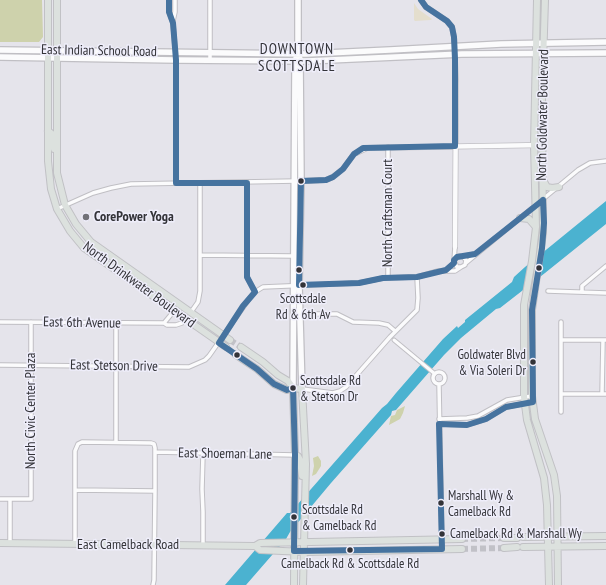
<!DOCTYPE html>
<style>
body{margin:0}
canvas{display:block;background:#e5e4eb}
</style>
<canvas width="606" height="585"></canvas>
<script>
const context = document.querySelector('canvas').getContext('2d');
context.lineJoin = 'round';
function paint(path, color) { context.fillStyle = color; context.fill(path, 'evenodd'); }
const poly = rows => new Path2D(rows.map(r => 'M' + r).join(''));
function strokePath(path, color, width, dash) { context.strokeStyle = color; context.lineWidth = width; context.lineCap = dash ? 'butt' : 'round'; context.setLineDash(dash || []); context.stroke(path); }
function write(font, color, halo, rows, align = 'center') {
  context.font = font + ' "PT Sans Narrow",sans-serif'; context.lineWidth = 3; context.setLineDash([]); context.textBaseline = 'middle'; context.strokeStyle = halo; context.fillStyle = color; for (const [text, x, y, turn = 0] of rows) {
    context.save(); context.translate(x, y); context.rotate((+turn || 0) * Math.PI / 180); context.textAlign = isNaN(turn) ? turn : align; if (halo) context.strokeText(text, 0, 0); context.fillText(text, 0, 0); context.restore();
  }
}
paint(poly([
 [0,0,42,0,43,37,39,42,0,42],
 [405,406,403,413,400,419,389,425,391,416,395,415,397,410],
 [318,456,321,461,321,466,316,474,312,476,314,466,313,458]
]), '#ced2ac');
paint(poly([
 [414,3,418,9,432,19,431,20,415,21,414,20]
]), '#e4decd');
paint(poly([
 [606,201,606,224,545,273,500,308,496,309,461,338,444,355,396,410,392,411,391,415,331,483,290,532,286,539,246,585,225,585,287,513,290,513,382,408,387,404,396,393,443,339,457,326,458,328,465,322,465,320,512,282,514,277,525,267]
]), '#4bb2d0');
strokePath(poly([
 [230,340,241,347],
 [226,347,236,355],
 [462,539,504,538],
 [462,549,504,548]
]), '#c1c1c7', 6, [6, 3]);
const pedestrian = poly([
 [394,340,435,374]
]);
const minor = poly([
 [169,0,169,12,173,23,176,60,176,183],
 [210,0,210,60],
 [173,21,175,12,175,0],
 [247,183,247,277,255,292],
 [57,209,93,193,111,188,131,184,296,181],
 [455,247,454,261,457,267,461,267,465,265,466,260,463,257],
 [200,255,293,256],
 [454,260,459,256,463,257,475,254],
 [466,263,578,170,590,163,606,161],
 [446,270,454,263],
 [388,278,388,147],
 [548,291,606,293],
 [582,292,582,286,606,266],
 [191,312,198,302,200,291,200,183],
 [299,314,337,314,353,322,379,323,388,325,395,331],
 [0,322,164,323,167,325,176,325,182,323,185,319],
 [164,323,174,311],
 [116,324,116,442],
 [562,340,606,340],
 [0,365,189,367,205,360,209,356,249,299,255,292,263,287,359,283,383,278,417,277,438,271,455,271,461,267],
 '433 378a6 6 0 1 1 12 0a6 6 0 1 1-12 0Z',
 [439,385,442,549],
 [302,389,333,393,340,391,346,387,390,337,417,310,418,298,417,277],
 [561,394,606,394],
 [602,394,603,340],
 [561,412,561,322],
 [439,419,467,418,478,416,507,400,532,396],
 [439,424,467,425,473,423,486,419,506,407,533,402],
 [155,452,295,455],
 [203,454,202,489,203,512,203,545],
 [75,490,155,491],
 [0,499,31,499,31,322],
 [10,499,10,543],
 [75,544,75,451,78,444,82,442,151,443,154,444,155,448,155,491,154,580,153,585]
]);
const tertiary = poly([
 [421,0,426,7,447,21,452,27,454,37,456,85,455,247],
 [301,181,326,180,333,177,343,169,354,154,367,148,542,145]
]);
const secondary = poly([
 [0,50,306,54,390,50,501,44,606,42],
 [0,57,176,60,307,61,462,54,606,53],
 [300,59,301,181,299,285,302,389],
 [293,388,295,66,295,61,298,53,298,0]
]);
const primary = poly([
 [48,0,48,161,51,189,57,209,70,231,84,248,226,347],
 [57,0,57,173,65,205,76,224,91,242,230,340],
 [537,0,534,145,536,227,532,261,524,305,524,397,527,420,544,478,547,505,549,585],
 [545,0,542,95,543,233,532,310,532,396,535,419,554,475,557,496,558,585],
 [48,131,52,134,54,149],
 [543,180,547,187,552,188,559,187],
 [520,218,529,219,535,226],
 [241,347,263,362,278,375,288,381,293,388],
 [236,355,257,369,274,384,287,390,293,388,302,389,306,464,303,585],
 [293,388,295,455,294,585],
 [295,455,298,456,300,460,302,476],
 [523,537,606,536],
 [504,538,517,538],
 [0,543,255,546,260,550,305,552,462,549],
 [255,546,260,543,462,539],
 [523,547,606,546],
 [504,548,517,547]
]);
strokePath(pedestrian, '#c0bfc4', 5);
strokePath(minor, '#c0bfc4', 5.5);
strokePath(tertiary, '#c0bfc4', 6);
strokePath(secondary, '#c0bfc4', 8);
strokePath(primary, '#c1c1c5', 8);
strokePath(pedestrian, '#fbfbfc', 3);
strokePath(minor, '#fbfbfc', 3.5);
strokePath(tertiary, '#fbfbfc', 4.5);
strokePath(secondary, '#fbfbfc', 5.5);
strokePath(primary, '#dce1de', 6);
strokePath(poly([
 [169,0,169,12,173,23,176,60,176,183,247,183,247,277,255,292,243,306,219,343,257,369,274,384,287,390,293,388,295,455,294,551,442,549,439,424,467,425,486,419,506,407,533,402,532,310,542,248,544,223,543,200],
 [421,0,426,7,447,21,452,27,454,37,455,59,455,146,363,148,354,154,343,169,333,177,326,180,301,181,299,285,359,283,383,278,417,277,446,270,454,263,454,260,457,257,475,254,543,200]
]), '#46739f', 6);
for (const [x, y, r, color] of [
 [301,181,3.5,"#333338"],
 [86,217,4,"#717177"],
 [539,268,3.5,"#333338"],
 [299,270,3.5,"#333338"],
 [303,285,3.5,"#333338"],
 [237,355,3.5,"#333338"],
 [533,362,3.5,"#333338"],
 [293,388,3.5,"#333338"],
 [441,503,3.5,"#333338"],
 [294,517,3.5,"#333338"],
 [442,534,3.5,"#333338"],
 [350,550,3.5,"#333338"]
]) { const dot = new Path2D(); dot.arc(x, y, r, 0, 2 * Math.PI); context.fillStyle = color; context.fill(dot); strokePath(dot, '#efeefb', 1.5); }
write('13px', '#333338', '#efeefb', [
 ["Scottsdale",303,299,"center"],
 ["Rd & 6th Av",303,315,"center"],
 ["Goldwater Blvd",526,355,"right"],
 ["& Via Soleri Dr",526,371,"right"],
 ["Scottsdale Rd",300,381],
 ["& Stetson Dr",300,397],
 ["Marshall Wy &",448,496],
 ["Camelback Rd",448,512],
 ["Scottsdale Rd",302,510],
 ["& Camelback Rd",302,526],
 ["Camelback Rd & Marshall Wy",450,534],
 ["Camelback Rd & Scottsdale Rd",350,564,"center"]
], 'left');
write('14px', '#333338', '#efeefb', [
 ["East Indian School Road",99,51,1],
 ["North Goldwater Boulevard",543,115,-89],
 ["North Craftsman Court",388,213,-90],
 ["North Drinkwater Boulevard",139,285,36],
 ["East 6th Avenue",82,323,1],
 ["East Stetson Drive",114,366,1],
 ["North Civic Center Plaza",31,411,-90],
 ["East Shoeman Lane",225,454,1],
 ["East Camelback Road",128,545]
]);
write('bold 14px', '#333338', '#efeefb', [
 ["CorePower Yoga",94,217]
], 'left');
context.letterSpacing = '1px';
write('15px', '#333338', '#efeefb', [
 ["DOWNTOWN",297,50],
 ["SCOTTSDALE",297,67]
]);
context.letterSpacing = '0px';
</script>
